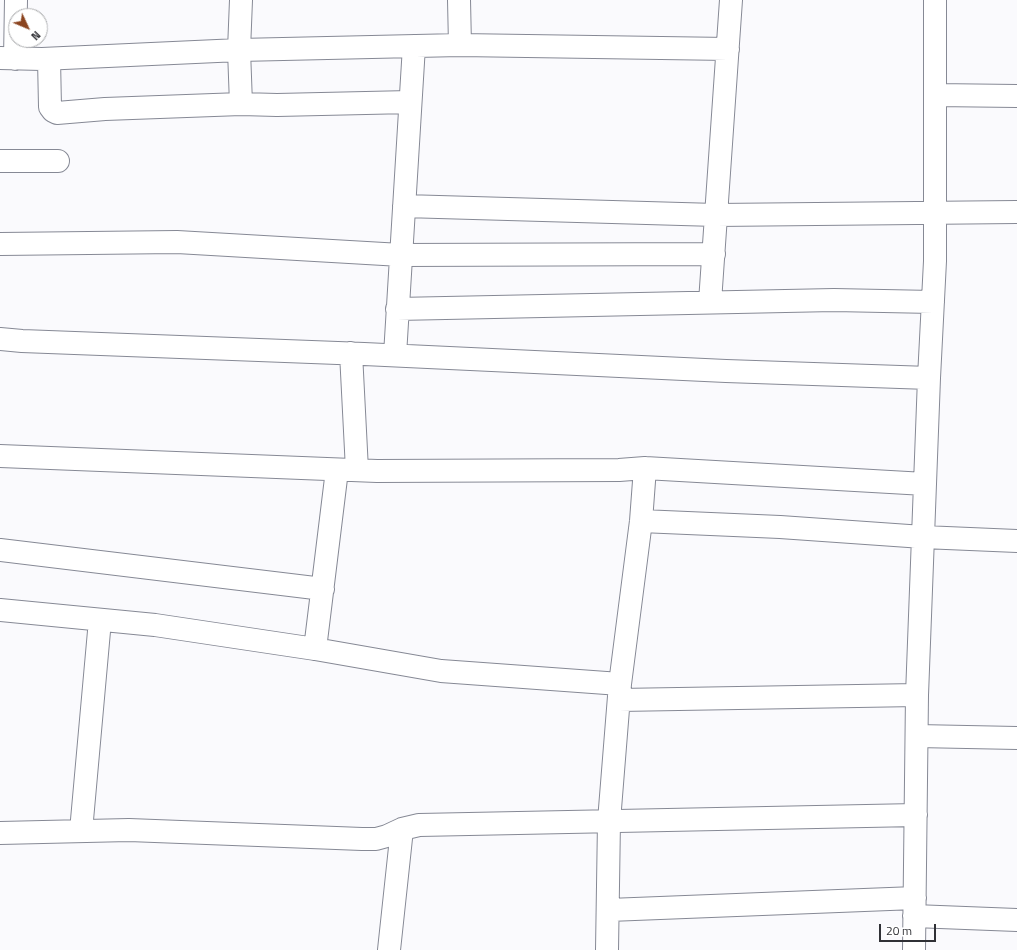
<!DOCTYPE html>
<style>
body{margin:0}
#map{position:relative;width:1017px;height:950px;overflow:hidden;background:#fafafd;font-family:"Titillium Web",sans-serif}
canvas{display:block}
.north{position:absolute;left:8px;top:8px;width:40px;height:40px;box-sizing:border-box;background:#fff;border:1px solid #acadaf;border-radius:50%;rotate:134deg;font-size:11px;font-weight:700;line-height:16px;text-align:center;color:#303136}
.north::after{content:'';display:block;margin:auto;width:14px;height:18px;background:#8b441f;clip-path:polygon(50% 0,100% 100%,50% 72%,0 100%)}
.scale{position:absolute;left:879px;top:924px;width:57px;height:18px;box-sizing:border-box;border:2px solid #303136;border-top:0;padding-left:5px;font-size:12px;line-height:14px;white-space:nowrap;color:#303136;-webkit-text-stroke:3px #fff;paint-order:stroke}
</style>
<div id="map">
<canvas width="1017" height="950"></canvas>
<div class="north">N</div>
<div class="scale">20 m</div>
</div>
<script>
const context = document.querySelector('canvas').getContext('2d');
context.lineJoin = 'round';
const poly = rows => new Path2D(rows.map(r => 'M' + r).join(''));
function strokePath(path, color, width, dash) { context.strokeStyle = color; context.lineWidth = width; context.lineCap = dash ? 'butt' : 'round'; context.setLineDash(dash || []); context.stroke(path); }
const minor = poly([
 [241,0,239,50,241,104,277,105,410,102],
 [459,0,460,45],
 [0,58,42,59,239,50,460,45,728,49],
 [15,59,16,0],
 [49,59,50,107,53,111,57,113,105,109,241,104],
 [935,95,1017,96],
 [0,161,58,161],
 [404,206,716,215,1017,212],
 [0,244,177,242,401,255,714,254],
 [710,302,731,0],
 [397,309,834,300,933,302],
 [0,339,22,341,364,354,726,371,929,378],
 [351,353,357,470],
 [395,355,414,46],
 [0,456,377,471,619,470,645,468,925,484],
 [641,521,780,527,923,537,1017,541],
 [0,550,323,589],
 [0,610,155,625,315,649,441,671,620,684],
 [315,649,337,470],
 [619,700,917,695],
 [917,736,1017,738],
 [81,831,100,620],
 [0,833,129,830,362,839,376,839,387,836,402,829,419,825,916,815],
 [609,910,915,898],
 [914,916,1017,920],
 [389,950,402,829],
 [607,950,609,821,620,684,641,521,645,468],
 [914,950,917,695,929,378,935,261,935,0]
]);
strokePath(minor, '#868995', 24);
strokePath(minor, '#fff', 22);
</script>
